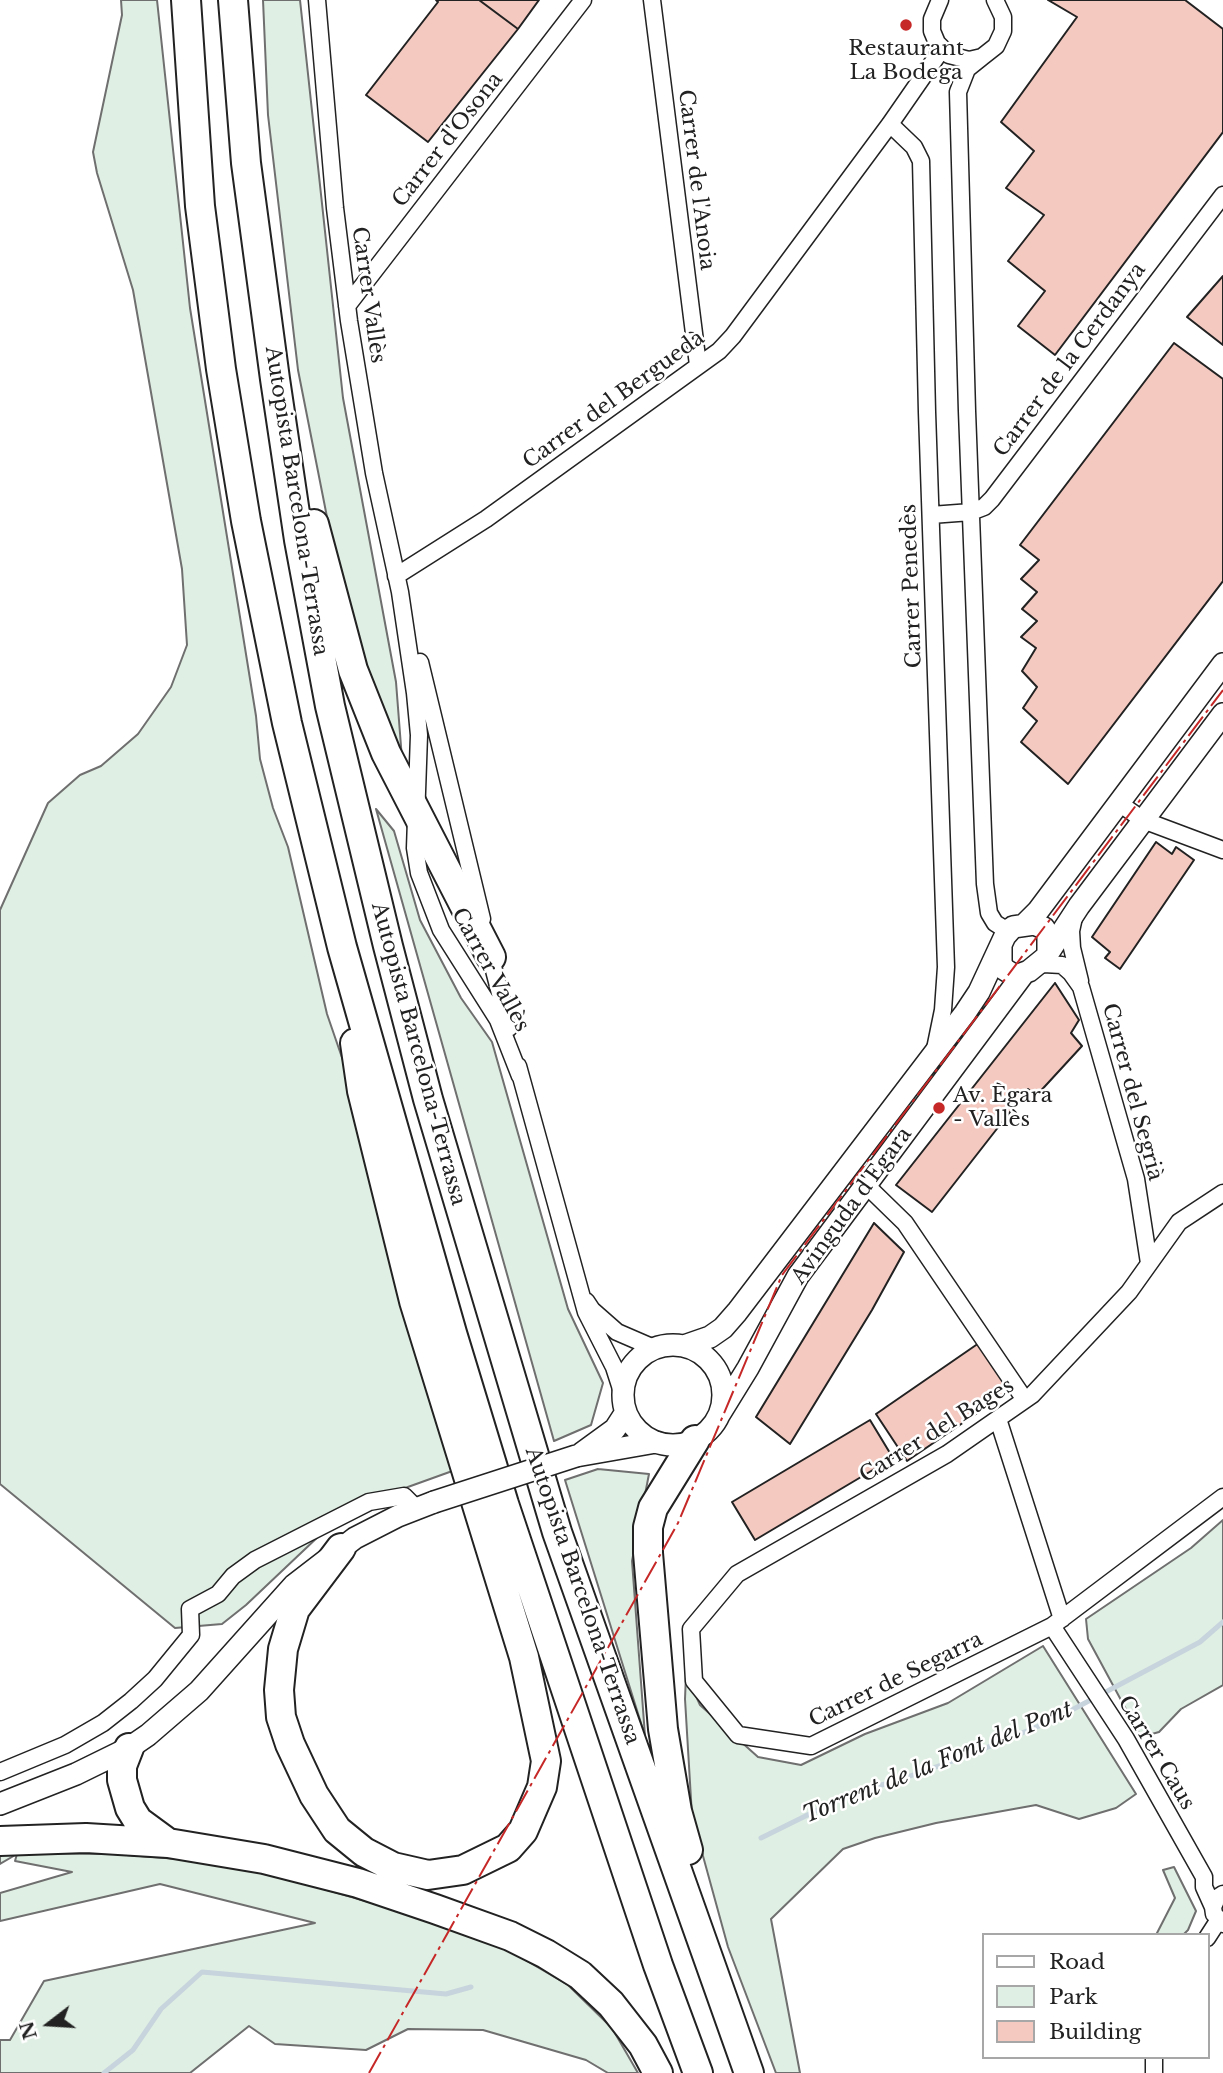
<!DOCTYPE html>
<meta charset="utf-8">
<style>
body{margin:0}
#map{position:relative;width:1223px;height:2073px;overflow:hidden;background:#fff;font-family:"Libre Baskerville",serif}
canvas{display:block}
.legend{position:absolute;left:982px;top:1933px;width:228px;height:126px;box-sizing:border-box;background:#fff;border:2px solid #a7a7a7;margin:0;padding:9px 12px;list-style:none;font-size:21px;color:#222}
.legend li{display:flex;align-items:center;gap:14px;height:35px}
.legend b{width:35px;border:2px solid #a7a7a7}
.north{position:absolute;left:14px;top:1989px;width:70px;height:70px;-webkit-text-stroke:5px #fff;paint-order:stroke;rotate:253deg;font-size:19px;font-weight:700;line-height:28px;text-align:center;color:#222}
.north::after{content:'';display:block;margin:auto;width:24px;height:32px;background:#222;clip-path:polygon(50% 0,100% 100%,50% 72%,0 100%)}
</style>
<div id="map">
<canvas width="1223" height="2073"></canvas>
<ul class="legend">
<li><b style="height:9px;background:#fff"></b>Road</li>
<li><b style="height:19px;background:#e0efe3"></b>Park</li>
<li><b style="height:19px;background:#f3c9c0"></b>Building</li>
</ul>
<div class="north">N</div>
</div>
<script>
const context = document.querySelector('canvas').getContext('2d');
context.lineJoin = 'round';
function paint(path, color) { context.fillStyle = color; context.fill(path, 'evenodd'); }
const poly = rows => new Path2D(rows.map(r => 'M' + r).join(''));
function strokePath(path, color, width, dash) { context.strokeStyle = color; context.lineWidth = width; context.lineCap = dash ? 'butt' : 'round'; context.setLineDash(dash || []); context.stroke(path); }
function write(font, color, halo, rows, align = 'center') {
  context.font = font + ' "Libre Baskerville",serif'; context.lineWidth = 5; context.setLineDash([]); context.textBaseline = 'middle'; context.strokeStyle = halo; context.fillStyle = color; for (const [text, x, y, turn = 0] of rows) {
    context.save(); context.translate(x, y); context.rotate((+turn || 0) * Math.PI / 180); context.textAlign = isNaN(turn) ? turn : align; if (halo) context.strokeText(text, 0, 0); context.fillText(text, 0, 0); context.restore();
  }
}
const green = poly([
 [121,0,157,0,190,308,256,716,260,759,273,808,288,847,327,1014,360,1110,469,1465,394,1492,321,1534,246,1605,222,1624,175,1628,0,1484,0,910,48,803,80,775,101,766,138,734,171,687,187,645,182,569,133,290,97,173,93,152,122,15,121,0],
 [263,0,300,0,343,398,396,682,403,772,355,659,298,370,268,115,263,0],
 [376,809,394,831,420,920,461,998,492,1042,568,1309,603,1383,591,1425,554,1441,376,809],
 [598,1469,649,1474,632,1561,645,1736,565,1480,598,1469],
 [1223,1520,1223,1685,1181,1709,1159,1732,1141,1737,1088,1639,1086,1619,1191,1548,1223,1520],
 [1043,1646,1136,1794,1116,1808,1079,1819,1036,1805,936,1823,875,1838,843,1849,771,1919,800,2073,776,2073,728,1947,692,1816,685,1699,686,1674,700,1705,758,1757,801,1765,865,1734,948,1703,1043,1646],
 [18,1853,115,1854,215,1862,310,1885,393,1909,505,1948,568,1985,612,2028,638,2073,608,2073,586,2060,483,2030,408,2029,366,2050,275,2044,249,2026,190,2073,0,2073,0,2040,10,2040,44,1981,315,1923,160,1884,0,1921,0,1893,72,1872,15,1861,17,1854,0,1864,0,1855,18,1853],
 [1174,1867,1196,1911,1188,1930,1183,1935,1156,1935,1175,1898,1163,1870,1174,1867]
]);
paint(green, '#e0efe3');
strokePath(green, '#6f6f6f', 2);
strokePath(poly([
 [761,1838,854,1792,893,1782,964,1757,1051,1721,1200,1642,1223,1622],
 [104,2073,133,2050,161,2009,202,1972,446,1994,471,1987]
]), '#c7d3dd', 5);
const building = poly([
 [436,0,479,0,518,29,428,142,366,95,438,2,436,0],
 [479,0,539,0,518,29,479,0],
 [1048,0,1185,0,1223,29,1223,132,1055,355,1018,326,1045,291,1008,261,1044,215,1006,188,1034,151,1001,122,1077,17,1048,0],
 [1223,276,1223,345,1187,317,1223,276],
 [1174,343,1223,379,1223,581,1068,784,1021,742,1037,721,1023,708,1037,687,1022,671,1036,648,1021,637,1037,621,1022,609,1037,592,1021,579,1039,560,1020,545,1174,343],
 [1156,842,1172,854,1176,847,1194,860,1120,969,1105,958,1110,952,1092,937,1156,842],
 [1055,983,1079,1020,1071,1033,1082,1046,1036,1096,1028,1089,932,1212,896,1185,1055,983],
 [874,1223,904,1252,872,1310,790,1444,756,1417,874,1223],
 [979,1343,1011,1390,907,1461,876,1414,979,1343],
 [870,1420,893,1458,755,1540,732,1502,870,1420]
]);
paint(building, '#f3c9c0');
strokePath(building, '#222', 2);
const street = poly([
 [317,0,335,208,349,321,374,473,400,592,415,693,419,735,415,848,419,873,441,930,498,1020,520,1076],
 [652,0,698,365],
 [940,0,932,19,932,31,937,43,949,55,969,60,982,57,996,46,1003,31,1003,17,995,0],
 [982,57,967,69,958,92,967,411,985,884,989,913,995,923,1003,928,1013,927],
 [890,124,914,147,921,161,927,412,946,967,943,1010,935,1049],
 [347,306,583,0],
 [931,515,971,512,984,507,992,499,1223,195],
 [396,576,486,519,719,351,733,336,890,124,942,49],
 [420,662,482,919],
 [1119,803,1143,820,1223,850],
 [1074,917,1071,931,1072,948,1080,981],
 [489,951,509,1028],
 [1037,966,1043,964,1062,965,1071,973,1081,987,1136,1179,1149,1263],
 [518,1066,586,1312,614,1367,623,1395],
 [866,1185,905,1223,1025,1400],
 [1223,1193,1179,1222,1129,1292,1032,1395,947,1454,737,1574,691,1629,694,1681,738,1735,811,1746,1052,1626,1223,1497],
 [586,1301,592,1310,617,1332,654,1348],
 [998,1419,1062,1619],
 [1052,1626,1126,1739,1204,1877,1204,1887,1213,1907],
 [0,1772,65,1745,103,1723,131,1701,155,1679,191,1635,190,1609,218,1594,233,1576,255,1560,369,1502,404,1496,417,1509],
 [1223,1894,1217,1898,1213,1907,1214,1914,1223,1924],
 [1207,1938,1218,1921],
 [1154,2073,1154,2057]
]);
const secondary = poly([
 [1025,924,1038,911,1223,664],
 [1001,946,1001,963,1004,969,1012,974,1018,975,1029,971,1045,958,1079,906,1223,714],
 '623 1395a50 50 0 1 1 100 0a50 50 0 1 1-100 0Z',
 [684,1346,710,1337,723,1328,737,1312,965,1013,979,992,1005,936,1013,927,1034,924,1044,928,1048,935,1048,951],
 [719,1415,748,1368,798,1276,1024,973],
 [582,1453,615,1429,626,1412],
 [576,1456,656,1442],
 [0,1804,76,1774,129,1748,148,1735,199,1691,294,1585,355,1538,398,1516,434,1502]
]);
const highway = poly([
 [186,0,200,206,221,369,246,521,287,723,342,947,452,1333,504,1504,658,1965,698,2073],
 [233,0,246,163,275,379,299,540,330,706,388,946,428,1099,557,1532,749,2073],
 [314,524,353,670,386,753,491,957],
 [341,1548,295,1609,283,1649,279,1690,281,1717,290,1744,314,1795,337,1830,364,1852,393,1867,428,1875,463,1870,508,1848,523,1831,542,1787,546,1761,524,1657,414,1301,362,1091,355,1043],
 [129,1748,122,1766,122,1780,130,1808,138,1821,168,1843],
 [0,1841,86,1838,168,1843,264,1859,358,1883,435,1909,510,1936,546,1954,580,1975,611,2004,643,2045,658,2073],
 [688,1850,677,1811,663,1729,648,1553,648,1527,653,1508,695,1440]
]);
strokePath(street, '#222', 19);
strokePath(secondary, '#222', 24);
strokePath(highway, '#222', 32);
strokePath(street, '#fff', 16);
strokePath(secondary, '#fff', 21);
strokePath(highway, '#fff', 28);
const secondaryBridge = poly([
 [434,1502,576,1456]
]);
strokePath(secondaryBridge, '#222', 24, []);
strokePath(secondaryBridge, '#fff', 21);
strokePath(poly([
 [369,2073,678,1523,782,1275,1223,690]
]), '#c62828', 2, [24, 5, 3.5, 5]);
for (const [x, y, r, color] of [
 [906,25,7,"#c62828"],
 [939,1108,7,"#c62828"]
]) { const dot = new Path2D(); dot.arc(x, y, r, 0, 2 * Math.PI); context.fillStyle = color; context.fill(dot); strokePath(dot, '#fff', 2.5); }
write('21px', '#222', '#fff', [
 ["Restaurant",906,49],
 ["La Bodega",906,73],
 ["Av. Ègara",953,1096,"left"],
 ["- Vallès",953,1120,"left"]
]);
write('21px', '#222', '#fff', [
 ["Carrer d'Osona",448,140,-52],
 ["Carrer de l'Anoia",696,180,83],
 ["Carrer Vallès",368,295,82],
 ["Carrer de la Cerdanya",1070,360,-53],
 ["Carrer del Berguedà",614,400,-36],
 ["Autopista Barcelona-Terrassa",296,501,81],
 ["Carrer Penedès",912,586,-92],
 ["Carrer Vallès",490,970,61],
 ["Autopista Barcelona-Terrassa",418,1054,75],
 ["Carrer del Segrià",1132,1092,75],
 ["Avinguda d'Egara",852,1206,-54],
 ["Carrer del Bages",937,1431,-32],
 ["Autopista Barcelona-Terrassa",582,1596,71],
 ["Carrer de Segarra",896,1680,-26],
 ["Carrer Caus",1156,1753,59]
]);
write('italic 23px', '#222', '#fff', [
 ["Torrent de la Font del Pont",938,1763,-22]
]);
</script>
